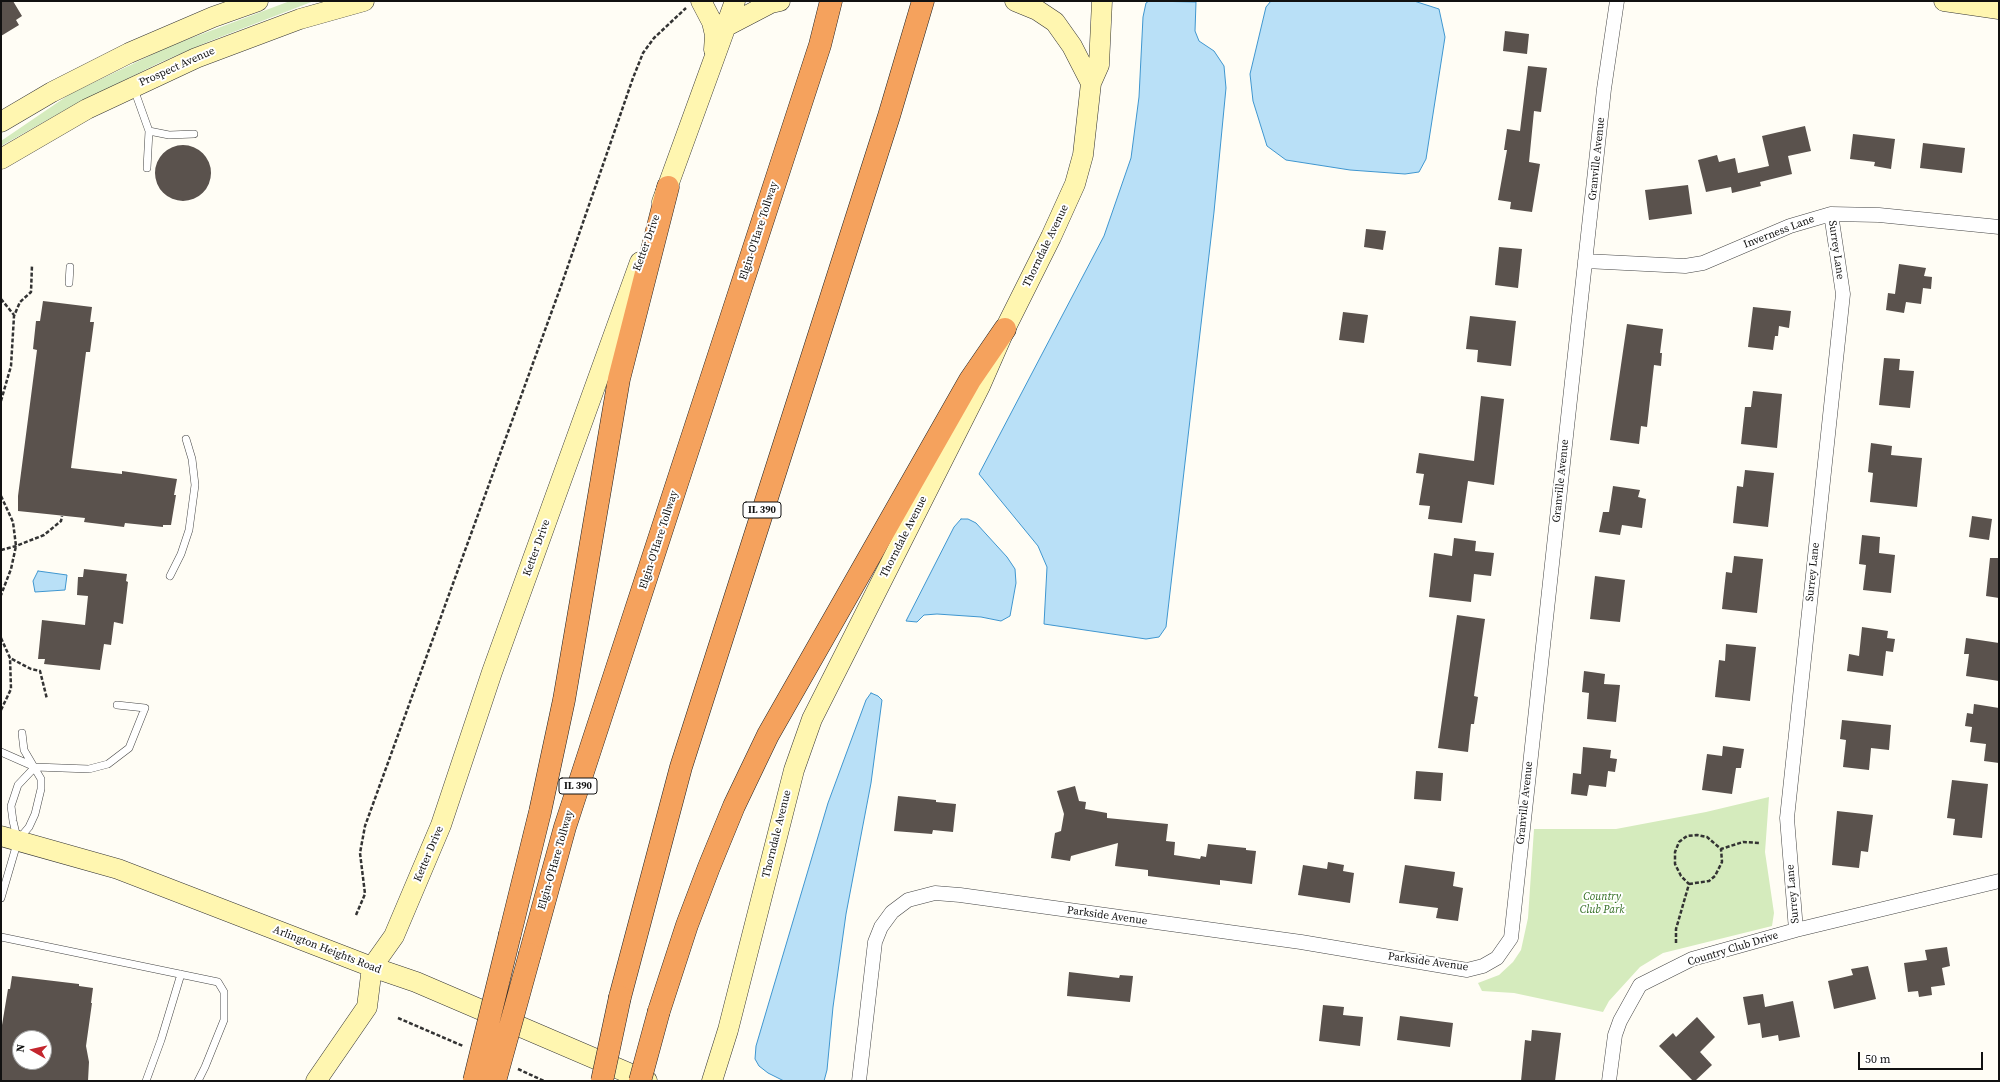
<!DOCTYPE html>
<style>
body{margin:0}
#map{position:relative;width:2000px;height:1082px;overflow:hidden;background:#fffdf5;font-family:"Source Serif 4",serif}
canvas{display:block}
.frame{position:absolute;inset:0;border:2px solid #111;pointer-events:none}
.north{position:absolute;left:12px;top:1030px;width:40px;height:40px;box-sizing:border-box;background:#fff;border:1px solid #a0a0a0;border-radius:50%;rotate:278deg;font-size:11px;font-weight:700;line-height:16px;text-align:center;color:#111}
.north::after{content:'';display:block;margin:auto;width:14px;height:18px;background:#c4262e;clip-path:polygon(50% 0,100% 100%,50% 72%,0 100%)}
.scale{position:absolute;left:1858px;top:1052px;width:125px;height:18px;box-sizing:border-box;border:2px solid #111;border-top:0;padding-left:5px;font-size:12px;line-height:14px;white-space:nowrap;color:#111;-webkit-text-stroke:3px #fff;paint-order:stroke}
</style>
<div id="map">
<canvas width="2000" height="1082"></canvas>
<div class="frame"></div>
<div class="north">N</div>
<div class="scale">50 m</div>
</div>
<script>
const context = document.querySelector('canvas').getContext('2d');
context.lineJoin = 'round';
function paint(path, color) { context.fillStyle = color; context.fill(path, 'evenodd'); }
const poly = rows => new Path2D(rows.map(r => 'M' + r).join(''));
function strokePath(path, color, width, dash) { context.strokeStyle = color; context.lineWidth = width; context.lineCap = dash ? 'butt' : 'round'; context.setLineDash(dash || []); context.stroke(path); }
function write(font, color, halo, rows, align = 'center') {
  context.font = font + ' "Source Serif 4",serif'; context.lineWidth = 4; context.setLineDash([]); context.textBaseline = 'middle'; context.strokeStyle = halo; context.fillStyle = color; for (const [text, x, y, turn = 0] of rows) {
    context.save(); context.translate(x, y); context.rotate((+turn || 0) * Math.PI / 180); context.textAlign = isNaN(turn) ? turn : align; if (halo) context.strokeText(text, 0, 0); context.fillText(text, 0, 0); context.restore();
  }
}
paint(poly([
 [290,1,314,1,210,41,159,63,72,106,1,146,1,141,70,94,170,46],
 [1769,797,1765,852,1774,913,1772,926,1663,953,1640,967,1609,1001,1603,1012,1514,993,1482,991,1478,983,1499,975,1513,962,1521,950,1528,918,1534,829,1616,829,1706,812]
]), '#d5ebbd');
const water = poly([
 [1149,1,1196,2,1195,31,1199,41,1214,51,1224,66,1226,88,1214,212,1166,627,1159,637,1146,639,1044,624,1047,567,1038,546,979,474,1104,236,1131,158,1139,97,1143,17,1146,3,1149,1],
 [1271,1,1414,1,1439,9,1445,37,1426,159,1419,172,1405,174,1350,170,1286,160,1267,146,1253,101,1250,74,1266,7,1271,1],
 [961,519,968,519,976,523,1007,557,1015,569,1016,583,1010,616,1001,621,981,617,937,614,924,615,917,622,906,621,954,527,961,519],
 [38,571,67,575,65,590,35,592,33,581,38,571],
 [871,693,878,696,882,700,871,783,846,914,833,1007,827,1070,824,1081,784,1081,768,1073,759,1066,755,1059,756,1046,828,803,866,700,871,693]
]);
paint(water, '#b9e0f7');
strokePath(water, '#3f96cf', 1);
paint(poly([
 [1,1,13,1,22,16,16,20,19,25,1,36],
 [1505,31,1529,34,1527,54,1503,51],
 [1528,66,1547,68,1541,112,1534,111,1529,162,1540,164,1532,212,1510,209,1511,202,1498,200,1507,150,1504,150,1507,129,1520,131],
 [1805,126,1811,151,1788,156,1792,174,1760,182,1761,186,1732,193,1731,187,1706,192,1698,160,1717,155,1719,162,1735,158,1738,173,1769,166,1762,136],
 [1853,134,1895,139,1891,169,1874,166,1875,162,1850,159],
 [1923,143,1965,148,1962,173,1920,168],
 '155 173a28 28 0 1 1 56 0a28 28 0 1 1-56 0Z',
 [1688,185,1692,214,1649,220,1645,190],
 [1366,229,1386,231,1383,250,1364,247],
 [1499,247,1522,249,1518,288,1495,285],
 [1899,264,1926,268,1924,276,1932,277,1931,289,1923,288,1921,304,1906,302,1904,313,1886,310,1888,293,1895,294],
 [43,301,92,307,90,322,94,322,90,352,86,352,71,468,122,474,122,471,177,479,174,495,176,495,171,525,163,525,163,527,125,523,124,527,84,522,85,518,18,511,18,496,37,350,33,349,36,321,40,321],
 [1753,307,1791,311,1789,328,1779,326,1778,336,1775,336,1773,350,1748,347],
 [1343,312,1368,315,1364,343,1339,340],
 [1470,316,1516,321,1511,366,1477,362,1478,350,1466,349],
 [1627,324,1663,329,1660,353,1662,353,1661,366,1654,365,1647,427,1641,426,1639,444,1610,440],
 [1884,358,1900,359,1899,370,1914,371,1910,408,1879,405],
 [1753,391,1782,394,1777,448,1741,444,1745,407,1751,407],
 [1481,396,1504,399,1494,485,1468,481,1462,523,1428,519,1430,506,1419,505,1424,474,1416,473,1419,453,1474,461],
 [1871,443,1892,446,1891,455,1922,458,1917,507,1870,502,1873,473,1868,472],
 [1745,470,1774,473,1768,527,1733,523,1737,486,1743,487],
 [1613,486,1640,490,1638,497,1646,499,1642,528,1622,525,1620,535,1599,532,1603,512,1609,512],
 [1972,516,1992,519,1989,540,1969,537],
 [1862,535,1880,537,1879,553,1895,555,1891,593,1863,590,1866,565,1859,564],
 [1454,538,1476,541,1475,551,1494,553,1491,576,1474,574,1471,602,1429,597,1434,553,1452,556],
 [1734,556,1763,559,1757,613,1722,609,1726,572,1732,573],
 [1990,558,1999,558,1999,598,1986,596],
 [84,569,127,574,126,581,128,582,123,624,114,622,111,645,104,644,100,670,44,664,45,659,38,659,42,620,85,625,88,596,77,595,78,577,83,577],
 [1595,576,1625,580,1620,622,1590,619],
 [1457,615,1485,619,1474,696,1478,697,1474,724,1471,724,1468,752,1438,748],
 [1862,627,1888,631,1887,638,1895,639,1893,652,1886,651,1883,676,1847,671,1849,654,1859,656],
 [1966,638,1999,643,1999,681,1966,676,1969,654,1964,654],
 [1726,644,1756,647,1750,701,1715,697,1719,660,1725,661],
 [1584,671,1605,674,1604,684,1620,685,1616,722,1587,719,1589,693,1582,692],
 [1974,704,1999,708,1999,763,1984,761,1986,744,1970,742,1972,727,1965,726,1967,713,1973,714],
 [1842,720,1891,725,1889,750,1871,748,1869,770,1843,767,1846,740,1840,739],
 [1723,746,1744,749,1741,768,1736,768,1732,794,1702,790,1707,754,1722,756],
 [1583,747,1611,750,1610,758,1617,759,1615,772,1608,771,1606,787,1589,785,1587,796,1571,794,1573,773,1581,774],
 [1416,771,1443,773,1441,801,1414,799],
 [1952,780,1988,784,1982,838,1953,835,1955,819,1947,818],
 [1075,786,1079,801,1086,802,1085,809,1107,813,1107,818,1168,824,1166,841,1175,842,1174,855,1200,859,1201,856,1206,857,1208,844,1246,848,1246,850,1256,851,1252,884,1220,880,1220,885,1148,876,1148,870,1115,866,1118,843,1071,856,1070,861,1051,858,1055,833,1061,831,1064,814,1057,791],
 [898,796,936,800,936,802,956,804,953,832,933,830,932,834,894,831],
 [1837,811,1873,815,1868,852,1861,851,1859,868,1832,865],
 [1328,862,1344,865,1343,871,1354,873,1350,903,1298,895,1303,865,1327,869],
 [1405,865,1455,872,1453,886,1463,888,1458,921,1436,918,1438,908,1399,903],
 [1947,947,1950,966,1942,968,1945,985,1931,987,1932,995,1919,997,1918,991,1908,992,1904,963,1927,960,1925,950],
 [1868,966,1876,999,1834,1009,1828,981,1853,975,1851,969],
 [1069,972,1119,978,1120,975,1133,976,1130,1002,1067,996],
 [12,976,79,984,79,986,93,988,91,1003,92,1003,86,1046,89,1062,88,1081,1,1081,1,1031,8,989,10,989],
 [20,1038,44,1038,44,1062,20,1062],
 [1763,994,1765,1007,1793,1001,1800,1037,1779,1041,1778,1035,1762,1038,1760,1023,1748,1025,1743,997],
 [1323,1005,1344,1007,1343,1015,1363,1017,1360,1046,1319,1041],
 [1400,1016,1453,1023,1450,1047,1397,1040],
 [1697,1017,1715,1037,1700,1052,1712,1065,1695,1081,1693,1081,1659,1046,1673,1033,1676,1037],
 [1532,1030,1561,1033,1555,1081,1521,1081,1525,1040,1531,1041]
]), '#5a524d');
const lane = poly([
 [134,89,149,131,147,168],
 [149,131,169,135,194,134],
 [69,283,70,267],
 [170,576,181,554,189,530,195,485,192,459,186,439],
 [1,752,35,767,89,769,108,764,129,748,145,708,117,705],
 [17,838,13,821,11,806,18,785,35,767],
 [1,898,18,840,29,827,35,814,41,789,41,779,24,750,22,733],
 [1,937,218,982,224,992,224,1020,205,1067,198,1081],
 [146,1081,161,1040,181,974]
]);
const street = poly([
 [1585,261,1685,266,1703,263,1790,226,1831,214,1879,215,1999,227],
 [1796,930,1787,818,1843,294,1831,214],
 [859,1081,875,942,881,927,892,912,908,900,935,893,960,895,1301,942,1467,970,1483,966,1497,958,1511,938,1604,89,1617,1],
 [1609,1081,1615,1035,1620,1021,1640,985,1692,959,1796,930,1999,881]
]);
const secondary = poly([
 [701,1,712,22,715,35,714,50],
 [1015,1,1037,10,1055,22,1072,46,1091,83],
 [1944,1,1999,9],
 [725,27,771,3,780,1],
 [1,122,52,92,129,53,213,17,258,1],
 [1,159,87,109,196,58,300,19,364,1],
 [662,202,735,1],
 [1,836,118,869,372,967,416,982,647,1081],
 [316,1081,367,1007,372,967,394,936,441,825,492,672,640,262],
 [712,1081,728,1030,794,770,812,719,980,386,1005,329,1051,237,1075,184,1083,155,1091,83,1099,65,1102,1]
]);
const highway = poly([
 [510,934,540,812,564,700,619,379,668,187],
 [530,954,565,827,820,45,831,1],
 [620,997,681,767,889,116,923,1],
 [659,1011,687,925,709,867,734,806,768,735,970,380,1005,329]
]);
strokePath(lane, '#444', 8);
strokePath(street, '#444', 15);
strokePath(secondary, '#333', 21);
strokePath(highway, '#222', 23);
strokePath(poly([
 [1,299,14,315],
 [1,401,11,366,14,316,20,302,31,292,32,265],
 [1,496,13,522,16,546,11,569,1,595],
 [1,550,16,546,44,535,61,521,62,516],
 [1,638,10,658,31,669,40,671,47,699],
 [1,710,11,689,10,658],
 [1689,884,1709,881,1715,876,1722,862,1721,849],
 [356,915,365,894,360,853,365,826,561,286,633,78,643,53,654,38,686,8],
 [1676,943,1676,929,1689,884,1681,876,1675,864,1675,852,1679,842,1687,836,1697,835,1707,837,1721,849,1743,842,1759,843],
 [398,1018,463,1046],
 [518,1069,544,1081]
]), '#333', 2.5, [4, 2]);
strokePath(lane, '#fff', 7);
strokePath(street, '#fff', 14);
strokePath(secondary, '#fff6b0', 20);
strokePath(highway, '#f5a25d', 22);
const highwayBridge = poly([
 [474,1081,510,934],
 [495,1081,530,954],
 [602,1081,620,997],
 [640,1081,659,1011]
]);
strokePath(highwayBridge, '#222', 23, []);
strokePath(highwayBridge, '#f5a25d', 22);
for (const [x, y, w] of [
 [762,510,38],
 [578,786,38]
]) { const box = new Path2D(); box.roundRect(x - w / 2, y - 8, w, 16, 3); context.fillStyle = '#fff'; context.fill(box); strokePath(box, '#111', 1); }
write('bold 10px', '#111', null, [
 ["IL 390",762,510],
 ["IL 390",578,786]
]);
write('11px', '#111', '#fff', [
 ["Prospect Avenue",177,67,-24],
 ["Granville Avenue",1597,159,-84],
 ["Elgin-O'Hare Tollway",759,231,-72],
 ["Inverness Lane",1779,232,-21],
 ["Ketter Drive",647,243,-70],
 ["Thorndale Avenue",1046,246,-64],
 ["Surrey Lane",1836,250,82],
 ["Granville Avenue",1561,481,-84],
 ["Thorndale Avenue",904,537,-63],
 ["Elgin-O'Hare Tollway",659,540,-72],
 ["Ketter Drive",537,548,-70],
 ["Surrey Lane",1813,572,-84],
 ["Granville Avenue",1525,803,-84],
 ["Thorndale Avenue",777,834,-76],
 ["Ketter Drive",429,854,-67],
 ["Elgin-O'Hare Tollway",556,860,-74],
 ["Surrey Lane",1793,894,-95],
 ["Parkside Avenue",1107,916,8],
 ["Country Club Drive",1733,949,-17],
 ["Arlington Heights Road",327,950,21],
 ["Parkside Avenue",1428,962,8]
]);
write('italic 11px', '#2f6b1f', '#fff', [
 ["Country",1602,897],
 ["Club Park",1602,910]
]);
</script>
